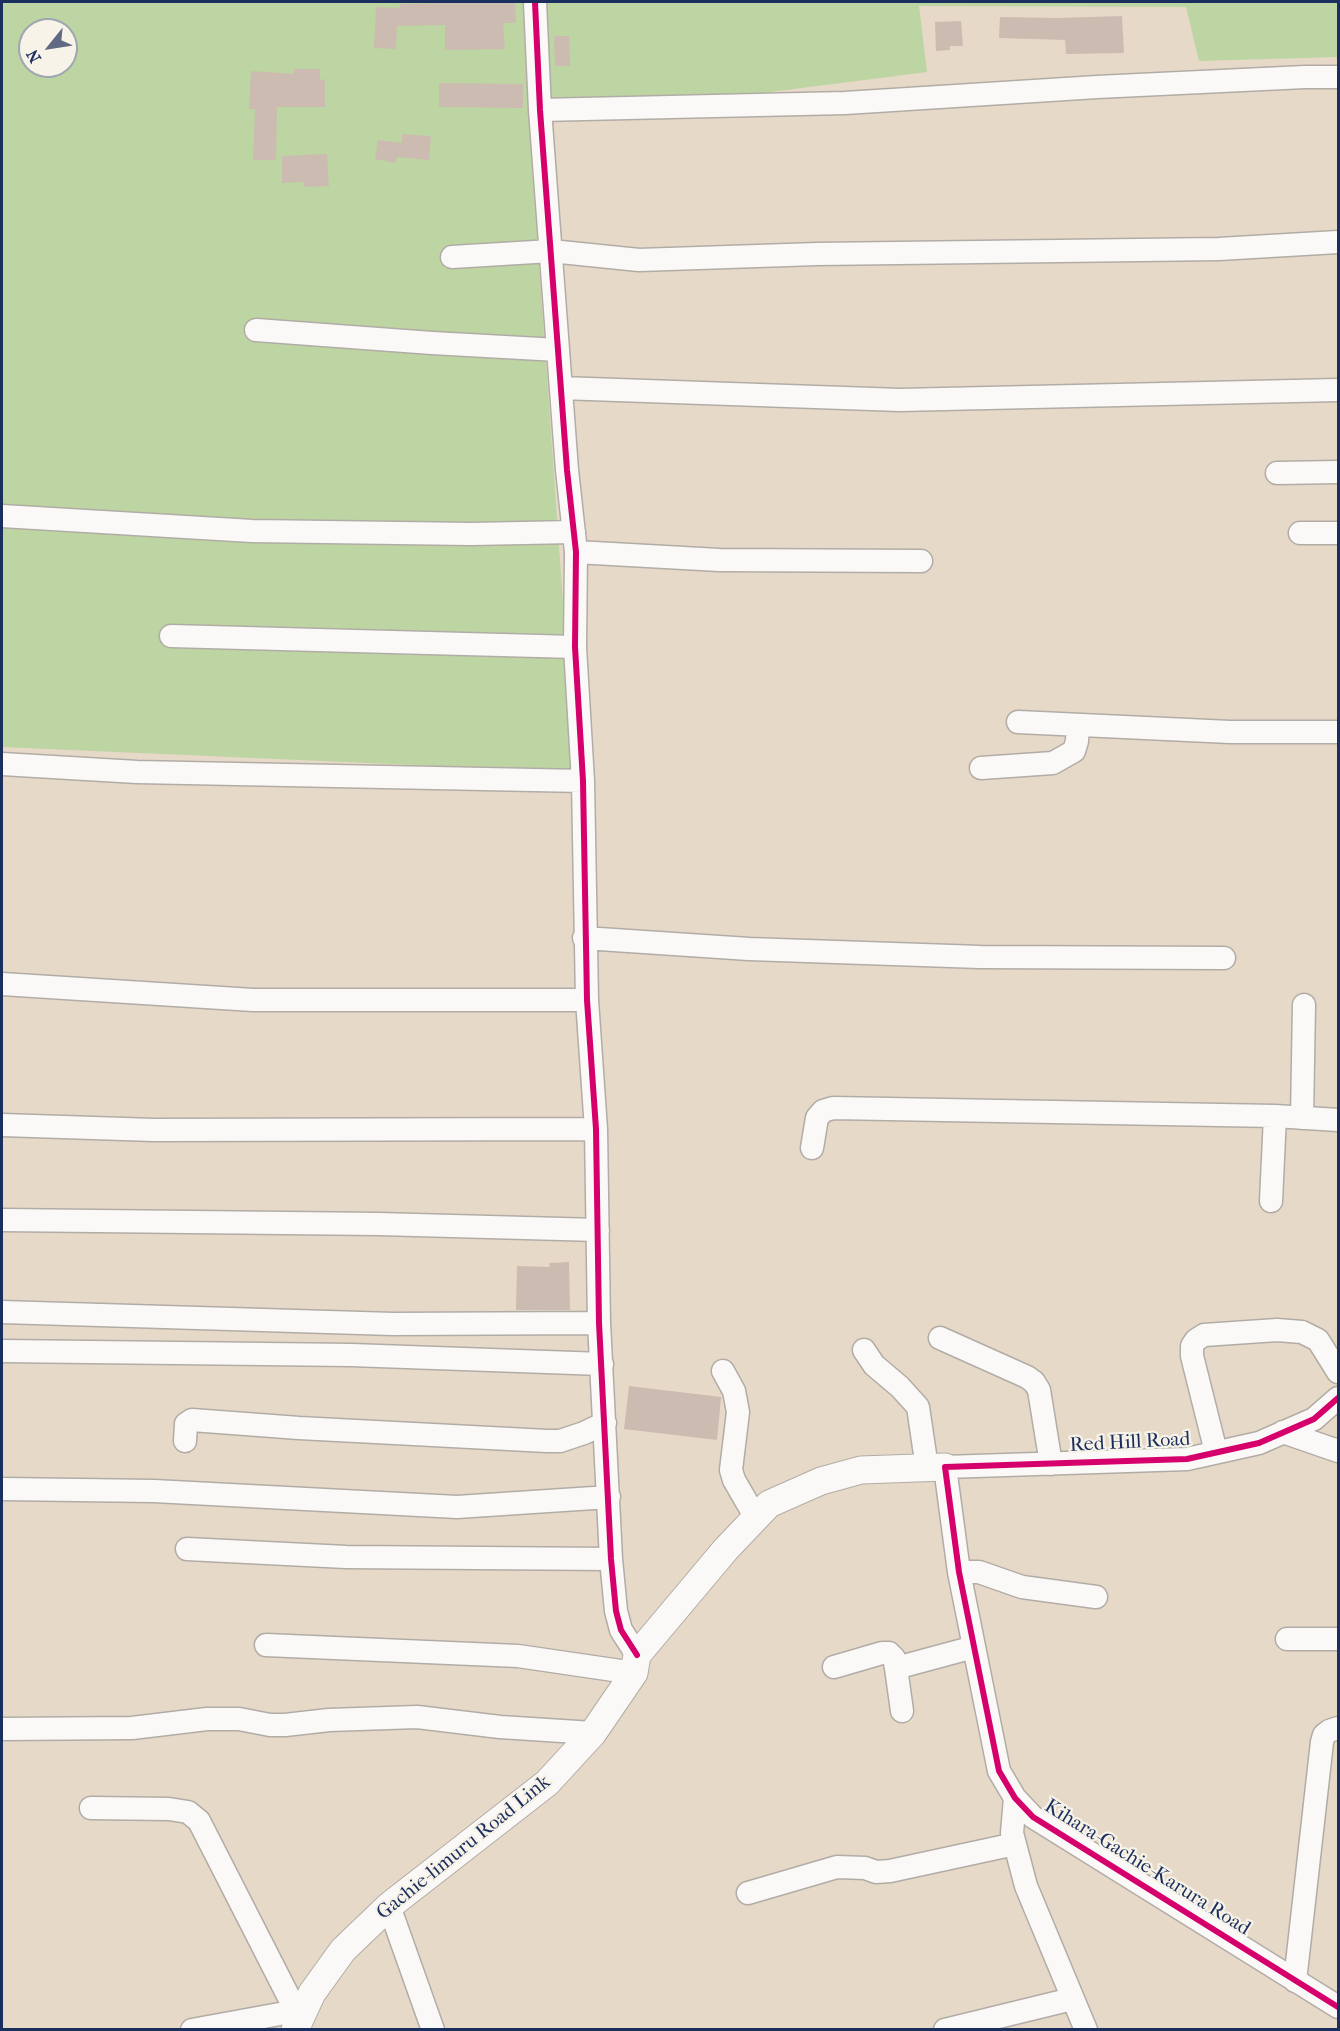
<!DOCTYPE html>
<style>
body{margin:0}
#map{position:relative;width:1340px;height:2031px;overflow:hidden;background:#e6d9c8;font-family:"IM FELL French Canon",serif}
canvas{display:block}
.frame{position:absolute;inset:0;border:3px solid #1b2f5e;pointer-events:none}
.north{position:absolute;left:18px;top:18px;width:60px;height:60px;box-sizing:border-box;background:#f7f3e8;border:2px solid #9fa5b1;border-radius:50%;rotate:240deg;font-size:16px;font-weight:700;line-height:24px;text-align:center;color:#1b2f5e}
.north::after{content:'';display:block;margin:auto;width:21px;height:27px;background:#626a83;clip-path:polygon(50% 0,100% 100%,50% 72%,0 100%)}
</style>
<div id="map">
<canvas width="1340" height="2031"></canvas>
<div class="frame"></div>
<div class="north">N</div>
</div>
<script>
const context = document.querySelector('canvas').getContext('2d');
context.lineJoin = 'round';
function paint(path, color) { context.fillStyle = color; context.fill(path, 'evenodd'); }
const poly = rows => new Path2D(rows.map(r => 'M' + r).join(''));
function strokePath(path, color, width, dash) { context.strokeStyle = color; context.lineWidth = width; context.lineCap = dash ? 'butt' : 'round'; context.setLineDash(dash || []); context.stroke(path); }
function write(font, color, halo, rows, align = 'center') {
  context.font = font + ' "IM FELL French Canon",serif'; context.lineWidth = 4.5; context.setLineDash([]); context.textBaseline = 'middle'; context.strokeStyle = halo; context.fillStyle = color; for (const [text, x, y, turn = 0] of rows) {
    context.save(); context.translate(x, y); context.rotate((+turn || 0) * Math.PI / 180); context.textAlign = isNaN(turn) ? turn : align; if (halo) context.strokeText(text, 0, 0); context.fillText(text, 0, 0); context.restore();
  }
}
paint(poly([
 [2,2,1338,2,1338,57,1199,61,1186,7,919,6,927,72,529,123,575,772,2,747],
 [30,30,66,30,66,66,30,66]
]), '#bdd5a2');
paint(poly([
 [443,2,515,2,516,23,503,23,505,49,445,50,445,25,397,26,396,49,374,48,376,7,400,8,400,4,443,3],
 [1122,16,1124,53,1066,54,1065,40,999,38,1000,17,1057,18],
 [961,21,963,46,950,46,950,50,936,51,935,22],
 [554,36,569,36,570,66,555,66],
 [294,69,320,69,320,80,325,79,325,107,277,107,276,160,253,160,255,109,249,109,251,71,294,74],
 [439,83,523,84,523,108,439,107],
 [402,134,431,136,429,160,397,157,396,163,375,159,378,140,402,143],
 [327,154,329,186,304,187,304,182,282,183,282,156],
 [569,1262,570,1310,516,1310,517,1266,550,1267,549,1263],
 [629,1386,721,1397,717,1440,624,1429]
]), '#ccbbb1');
const minor = poly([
 [535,2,540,110,567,470,576,552,575,647,583,781,587,1000,596,1129,599,1323,611,1559,616,1611,621,1630,637,1655],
 [540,110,845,103,1097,87,1305,77,1338,77],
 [452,257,551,251,639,260,817,254,1219,249,1338,242],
 [256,330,432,343,558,350],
 [561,388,900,400,1338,390],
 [1277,473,1338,472],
 [2,516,252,531,471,534,574,532],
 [1300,533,1338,533],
 [576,552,719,560,921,561],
 [171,636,575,647],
 [1018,722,1230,732,1338,732],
 [2,764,137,772,583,781],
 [981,768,1053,763,1074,751,1077,741,1078,726],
 [584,938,749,949,980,957,1224,958],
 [2,984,253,1000,587,1000],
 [1302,1118,1304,1005],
 [2,1125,154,1130,596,1129],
 [812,1148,817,1118,823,1111,833,1108,1275,1116],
 [1271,1201,1275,1116,1338,1120],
 [2,1220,379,1224,598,1230],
 [2,1312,393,1324,599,1323],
 [940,1338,1027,1377,1034,1382,1039,1390,1051,1464],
 [864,1350,874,1365,900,1387,918,1407,927,1468],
 [2,1351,351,1355,602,1364],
 [723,1371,734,1391,738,1412,731,1470,734,1480,756,1518],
 [1338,1398,1314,1419,1259,1443,1187,1459,945,1467,959,1572,999,1771,1015,1798,1033,1817,1338,2007],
 [1283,1432,1338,1451],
 [185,1441,186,1424,192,1420,299,1428,547,1441,560,1441,584,1433,605,1423],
 [1216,1452,1192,1356,1192,1346,1196,1340,1204,1335,1277,1330,1302,1332,1318,1340,1338,1372],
 [2,1489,154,1491,457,1507,609,1497],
 [187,1549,346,1557,611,1559],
 [959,1572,979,1572,1022,1587,1096,1597],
 [1287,1639,1338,1639],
 [266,1645,518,1656,634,1673],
 [834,1667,882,1653,889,1653,894,1658,896,1668,902,1711],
 [896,1668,974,1647],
 [2,1729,132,1728,207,1719,239,1719,270,1725,285,1725,329,1720,417,1717,500,1727,593,1733],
 [1015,1798,1012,1833,1026,1886,1086,2030],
 [91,1808,169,1809,188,1812,199,1821,300,2019],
 [748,1893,837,1867,865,1868,876,1872,890,1871,1015,1844],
 [389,1906,433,2030],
 [1295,1981,1322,1742,1324,1735,1329,1731,1338,1728],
 [192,2030,296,2011],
 [945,2030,1072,1999]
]);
const major = poly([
 [295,2030,312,1993,343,1950,389,1906,547,1783,593,1733,634,1673,637,1655,726,1549,769,1504,821,1481,861,1470,945,1467]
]);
strokePath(minor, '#b2aca6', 25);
strokePath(major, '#b2aca6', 29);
strokePath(minor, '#fbf9f7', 22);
strokePath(major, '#fbf9f7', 27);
strokePath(poly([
 [535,2,540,110,567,470,576,552,575,647,583,781,587,1000,596,1129,599,1323,611,1559,616,1611,621,1630,637,1655],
 [1338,1398,1314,1419,1259,1443,1187,1459,945,1467,959,1572,999,1771,1015,1798,1033,1817,1338,2007]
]), '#d6006c', 6);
write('20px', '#1b2f5e', '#f7f3e8', [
 ["Red Hill Road",1130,1443,-3],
 ["Gachie-limuru Road Link",464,1848,-39],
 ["Kihara-Gachie-Karura Road",1147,1868,32]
]);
</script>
